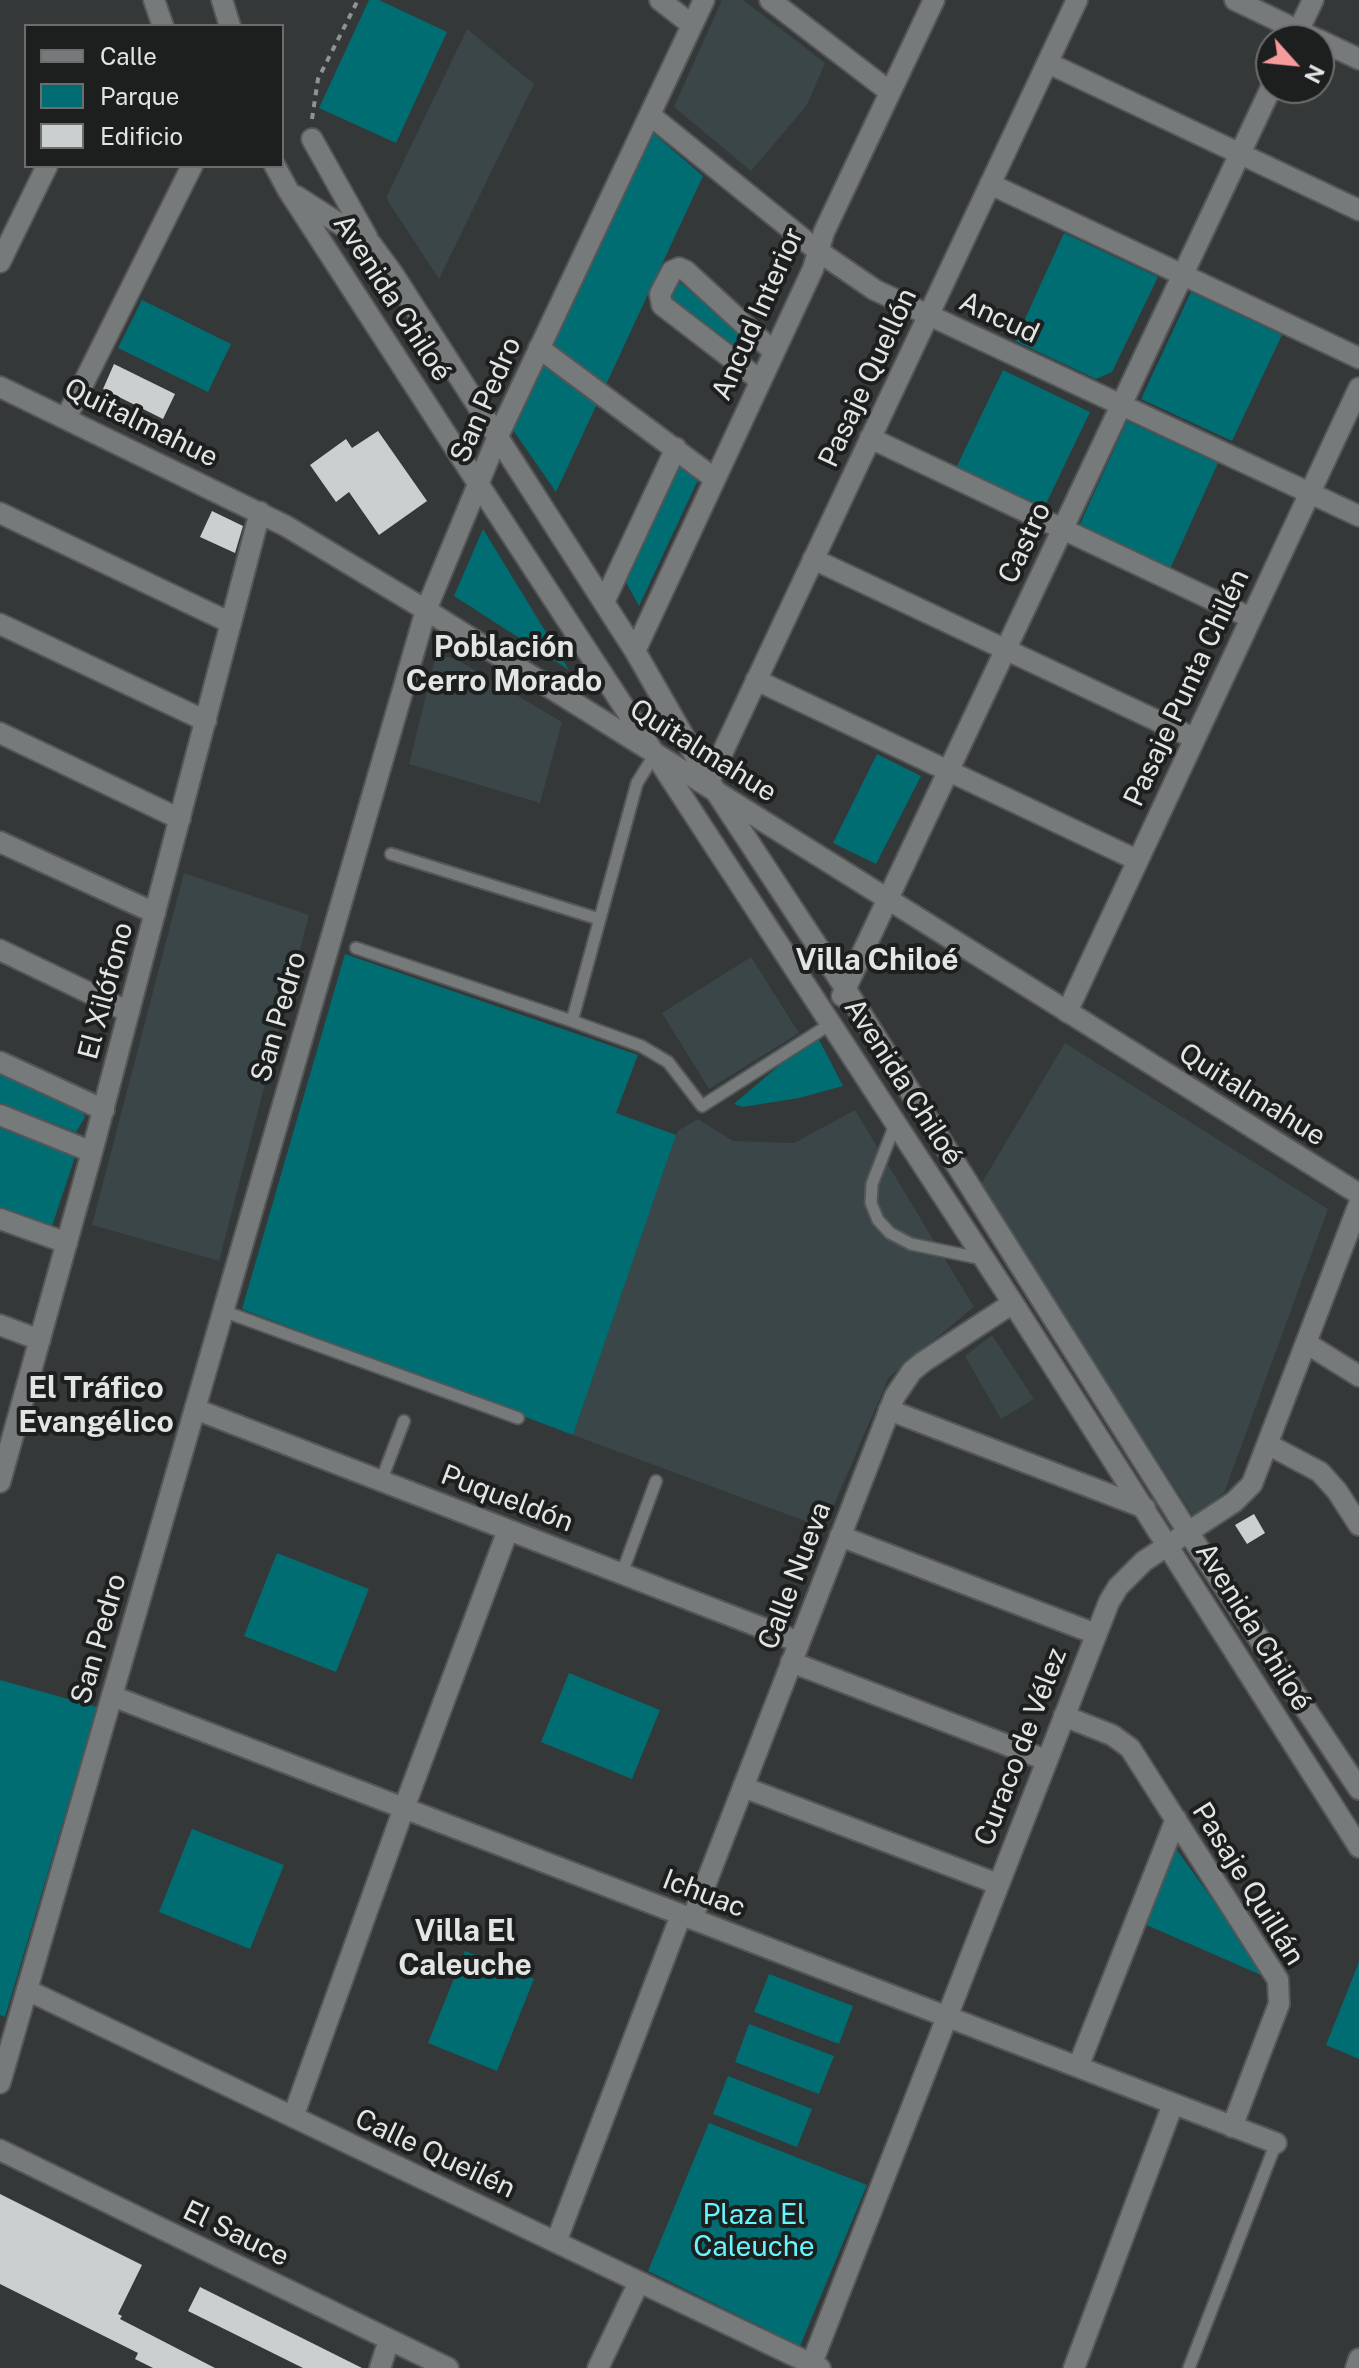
<!DOCTYPE html>
<meta charset="utf-8">
<style>
body{margin:0}
#map{position:relative;width:1359px;height:2368px;overflow:hidden;background:#343838;font-family:"Public Sans",sans-serif}
canvas{display:block}
.legend{position:absolute;left:24px;top:24px;width:260px;height:144px;box-sizing:border-box;background:#1d1f1f;border:2px solid #6c6e6e;margin:0;padding:10px 14px;list-style:none;font-size:24px;color:#e3e5e5}
.legend li{display:flex;align-items:center;gap:16px;height:40px}
.legend b{width:40px;border:2px solid #6c6e6e}
.north{position:absolute;left:1255px;top:24px;width:80px;height:80px;box-sizing:border-box;background:#1d1f1f;border:2px solid #6c6e6e;border-radius:50%;rotate:117deg;font-size:22px;font-weight:700;line-height:32px;text-align:center;color:#e3e5e5}
.north::after{content:'';display:block;margin:auto;width:28px;height:36px;background:#f59b9b;clip-path:polygon(50% 0,100% 100%,50% 72%,0 100%)}
</style>
<div id="map">
<canvas width="1359" height="2368"></canvas>
<ul class="legend">
<li><b style="height:10px;background:#767a7b"></b>Calle</li>
<li><b style="height:22px;background:#006d72"></b>Parque</li>
<li><b style="height:22px;background:#cacfcf"></b>Edificio</li>
</ul>
<div class="north">N</div>
</div>
<script>
const context = document.querySelector('canvas').getContext('2d');
context.lineJoin = 'round';
function paint(path, color) { context.fillStyle = color; context.fill(path, 'evenodd'); }
const poly = rows => new Path2D(rows.map(r => 'M' + r).join(''));
function strokePath(path, color, width, dash) { context.strokeStyle = color; context.lineWidth = width; context.lineCap = dash ? 'butt' : 'round'; context.setLineDash(dash || []); context.stroke(path); }
function write(font, color, halo, rows, align = 'center') {
  context.font = font + ' "Public Sans",sans-serif'; context.lineWidth = 8; context.setLineDash([]); context.textBaseline = 'middle'; context.strokeStyle = halo; context.fillStyle = color; for (const [text, x, y, turn = 0] of rows) {
    context.save(); context.translate(x, y); context.rotate((+turn || 0) * Math.PI / 180); context.textAlign = isNaN(turn) ? turn : align; if (halo) context.strokeText(text, 0, 0); context.fillText(text, 0, 0); context.restore();
  }
}
paint(poly([
 [722,0,743,0,825,63,807,105,751,171,674,107],
 [467,29,534,84,439,279,386,198],
 [436,655,454,658,562,722,540,803,409,764],
 [184,873,309,915,219,1261,92,1225],
 [751,957,799,1033,709,1089,662,1013],
 [1065,1043,1328,1209,1224,1493,1194,1517,980,1186],
 [855,1110,974,1307,889,1377,824,1528,573,1435,672,1143,679,1130,698,1119,733,1141,794,1143],
 [992,1335,1034,1399,1001,1419,965,1356]
]), '#3a4647');
paint(poly([
 [369,0,379,0,447,32,396,143,319,108],
 [652,132,703,176,556,492,513,430],
 [1064,233,1158,277,1112,372,1096,379,1015,341],
 [678,281,745,336,735,354,667,301],
 [1191,292,1282,335,1232,441,1141,399],
 [142,300,231,344,208,392,118,348],
 [1003,370,1090,412,1042,512,955,470],
 [1127,421,1218,463,1170,569,1079,526],
 [680,463,698,480,639,606,623,577],
 [483,529,569,670,454,596],
 [877,754,921,776,876,864,833,843],
 [345,954,638,1055,616,1113,676,1135,573,1435,242,1309],
 [816,1034,843,1086,799,1098,743,1107,734,1104],
 [0,1069,79,1106,85,1117,76,1132,0,1103],
 [0,1128,75,1157,52,1226,0,1210],
 [277,1553,369,1589,336,1672,244,1636],
 [569,1673,660,1710,632,1779,541,1742],
 [0,1680,97,1707,5,2017,0,2015],
 [192,1829,284,1865,250,1949,159,1912],
 [1174,1846,1261,1967,1261,1975,1142,1923],
 [465,1951,534,1979,497,2071,428,2043],
 [1359,1962,1359,2059,1326,2045],
 [769,1974,853,2006,839,2044,754,2012],
 [749,2024,834,2056,819,2094,735,2062],
 [728,2076,812,2109,797,2147,713,2114],
 [709,2123,867,2185,800,2346,648,2271]
]), '#006d72');
paint(poly([
 [114,364,175,394,163,419,103,389],
 [378,431,427,501,379,535,349,492,336,502,310,465,346,439,352,448],
 [212,511,243,526,235,553,200,537],
 [1254,1514,1265,1533,1247,1544,1235,1525],
 [0,2194,142,2265,118,2314,122,2316,120,2319,215,2368,153,2368,135,2359,138,2353,0,2284],
 [200,2287,362,2368,303,2368,188,2311]
]), '#cacfcf');
const lane = poly([
 [655,754,637,783,572,1021,641,1046,668,1062,702,1106,832,1023],
 [391,854,599,919],
 [356,948,572,1021],
 [896,1122,872,1184,871,1203,878,1220,890,1233,911,1244,983,1259],
 [223,1311,518,1418],
 [381,1481,404,1421],
 [622,1573,656,1481],
 [1189,2368,1276,2143]
]);
const street = poly([
 [154,0,163,26],
 [222,0,230,26],
 [660,0,692,25],
 [770,0,890,92],
 [1235,0,1318,40],
 [1294,40,1313,0],
 [1319,40,1359,59],
 [1048,63,1359,210],
 [650,115,818,251,875,290,1359,516],
 [312,139,367,237],
 [275,166,288,190,479,485,1013,1303,1359,1847],
 [990,184,1359,358],
 [296,196,371,244,393,274,635,651,714,789,845,988,1188,1532,1359,1789],
 [0,262,47,166],
 [539,348,715,479],
 [761,381,662,305,660,294,672,271,679,268,686,271,774,352],
 [66,418,192,166],
 [870,438,1251,618],
 [0,513,231,623],
 [813,559,1194,738],
 [604,602,676,448],
 [0,624,206,721],
 [635,651,813,269,824,232,934,0],
 [756,680,1137,860],
 [0,733,180,819],
 [709,781,1077,0],
 [0,842,155,913],
 [0,950,129,1012],
 [842,996,1271,88],
 [1067,1012,1359,388],
 [0,1062,104,1110],
 [0,1115,92,1152],
 [0,1219,67,1243],
 [0,1325,40,1340],
 [1306,1343,1359,1376],
 [195,1409,799,1642],
 [889,1410,1145,1508],
 [1269,1445,1320,1472,1337,1491,1359,1525],
 [0,1482,92,1152,260,512],
 [840,1536,1096,1634],
 [791,1662,1046,1760],
 [112,1696,1276,2143],
 [1064,1716,1112,1735,1130,1748,1278,1980,1279,2004,1232,2127],
 [743,1787,998,1884],
 [692,1919,895,1396,912,1371,923,1362,1013,1303],
 [27,1990,820,2368],
 [1078,2067,1176,1819],
 [293,2117,404,1808,508,1530],
 [556,2242,681,1915],
 [380,2368,389,2340],
 [598,2368,639,2282],
 [1074,2368,1173,2104],
 [1356,2368,1359,2359]
]);
const secondary = poly([
 [0,387,286,526,426,610,1359,1194],
 [0,2083,426,610,498,436,704,0],
 [0,2150,448,2368],
 [810,2368,1109,1602,1118,1587,1144,1561,1234,1502,1252,1484,1359,1204]
]);
strokePath(lane, '#545657', 15);
strokePath(street, '#545657', 24);
strokePath(secondary, '#545657', 24);
strokePath(poly([
 [312,119,318,79,358,0]
]), '#909393', 4, [6, 6]);
strokePath(lane, '#767a7b', 11);
strokePath(street, '#767a7b', 20);
strokePath(secondary, '#767a7b', 20);
write('28px', '#e3e5e5', '#1d1f1f', [
 ["Avenida Chiloé",392,298,57],
 ["Ancud Interior",758,314,-66],
 ["Ancud",999,318,25],
 ["Pasaje Quellón",868,378,-65],
 ["San Pedro",486,400,-66],
 ["Quitalmahue",141,423,26],
 ["Castro",1025,543,-65],
 ["Pasaje Punta Chilén",1187,688,-65],
 ["Quitalmahue",703,751,32],
 ["El Xilófono",106,991,-75],
 ["San Pedro",279,1017,-74],
 ["Avenida Chiloé",903,1082,57],
 ["Quitalmahue",1252,1095,32],
 ["Puqueldón",507,1499,21],
 ["Calle Nueva",795,1576,-69],
 ["Avenida Chiloé",1253,1627,58],
 ["San Pedro",99,1639,-74],
 ["Curaco de Vélez",1021,1747,-69],
 ["Pasaje Quillán",1248,1884,58],
 ["Ichuac",704,1894,21],
 ["Calle Queilén",435,2154,25],
 ["El Sauce",236,2234,26]
]);
write('28px', '#67f5fd', '#1d1f1f', [
 ["Plaza El",754,2215],
 ["Caleuche",754,2247]
]);
write('bold 30px', '#e3e5e5', '#1d1f1f', [
 ["Población",504,648],
 ["Cerro Morado",504,682],
 ["Villa Chiloé",877,961],
 ["El Tráfico",96,1389],
 ["Evangélico",96,1423],
 ["Villa El",465,1932],
 ["Caleuche",465,1966]
]);
</script>
